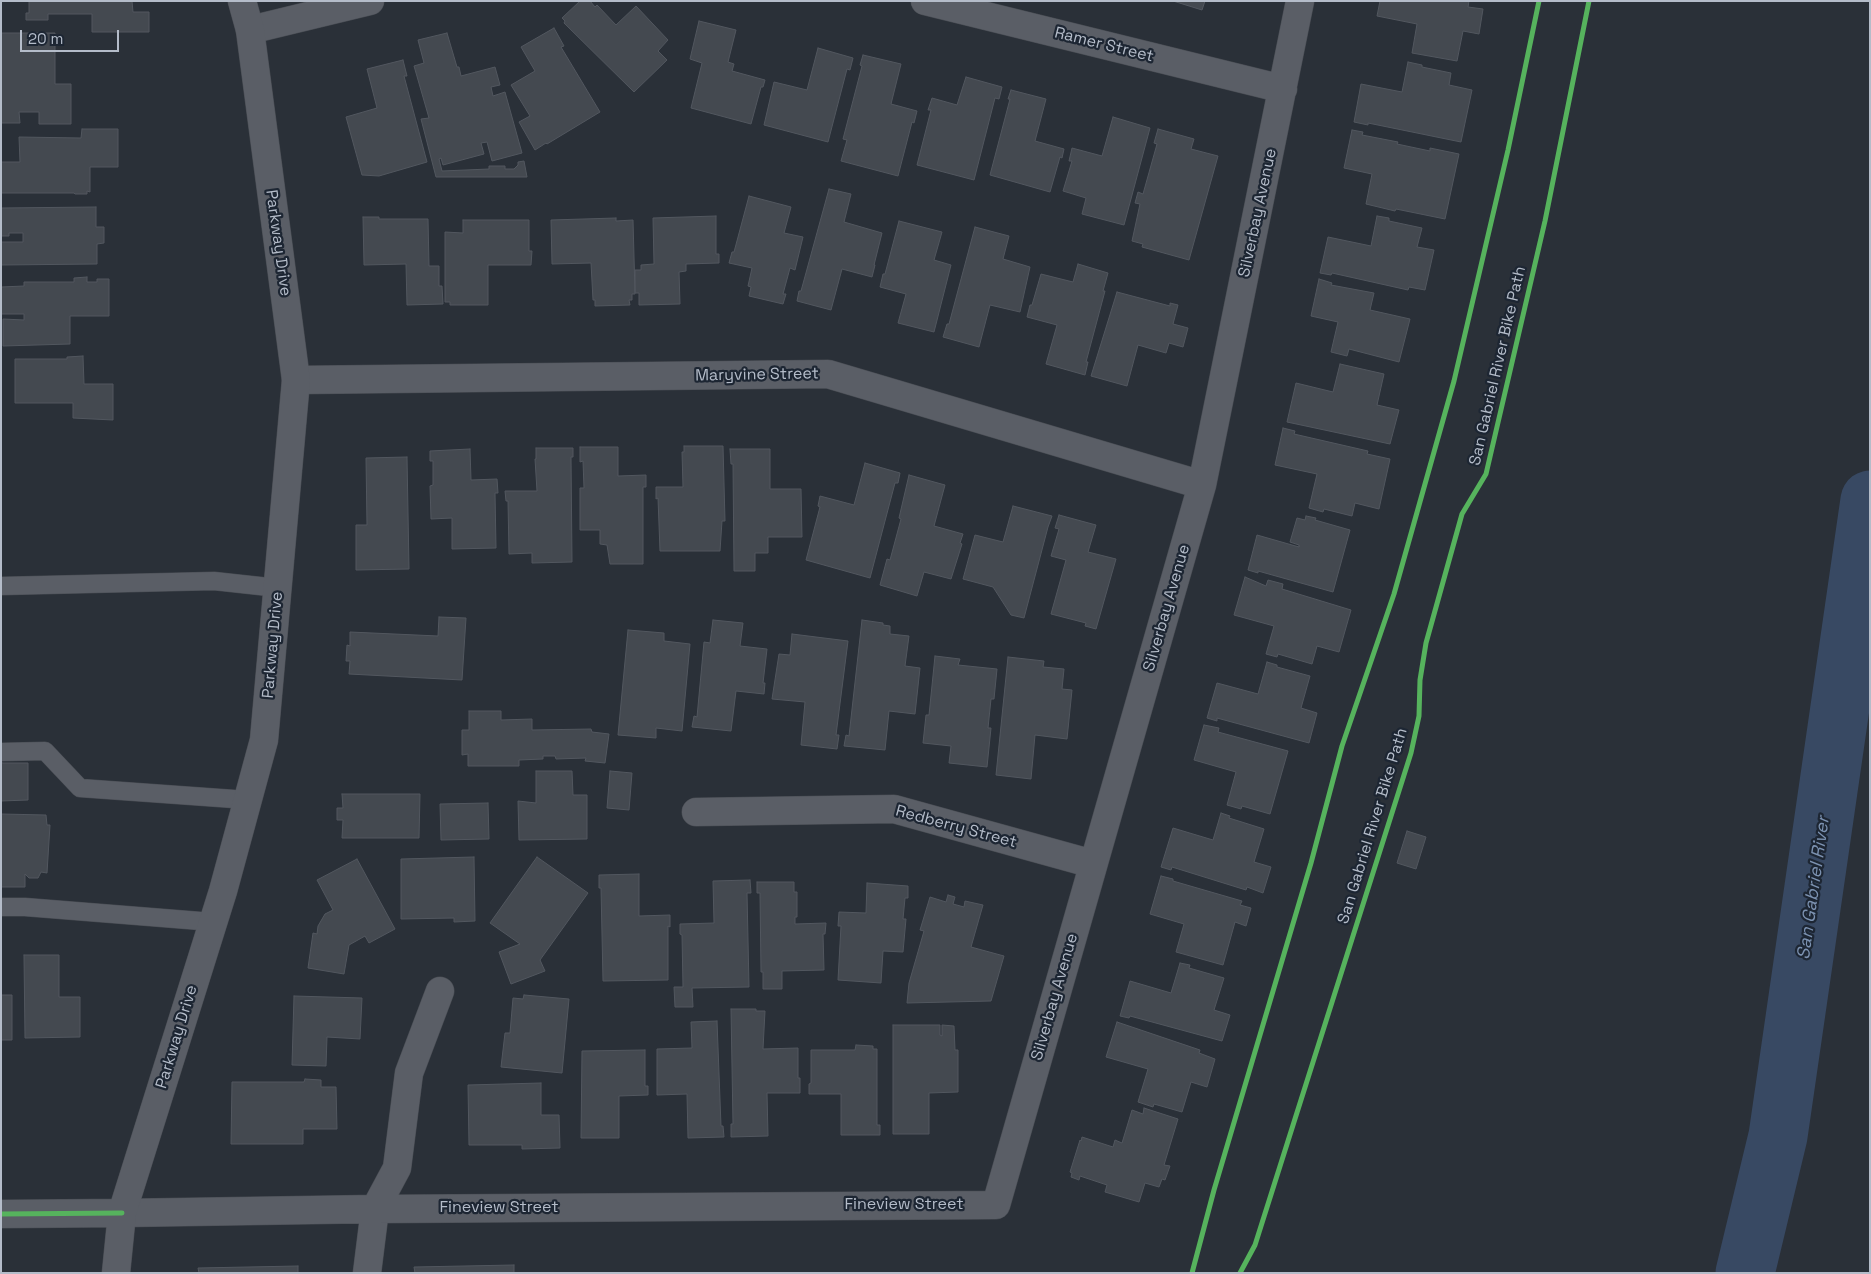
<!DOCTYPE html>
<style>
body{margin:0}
#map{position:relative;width:1871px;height:1274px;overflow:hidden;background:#2a3038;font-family:"Space Grotesk",sans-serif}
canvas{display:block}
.frame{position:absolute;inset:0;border:2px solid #b4bcc9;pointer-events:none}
.scale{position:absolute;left:20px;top:30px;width:99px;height:22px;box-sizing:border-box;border:2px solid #b4bcc9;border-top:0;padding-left:6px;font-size:15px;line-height:18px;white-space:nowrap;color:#b4bcc9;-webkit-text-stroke:4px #1d2633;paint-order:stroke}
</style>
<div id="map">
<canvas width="1871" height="1274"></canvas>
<div class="frame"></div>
<div class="scale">20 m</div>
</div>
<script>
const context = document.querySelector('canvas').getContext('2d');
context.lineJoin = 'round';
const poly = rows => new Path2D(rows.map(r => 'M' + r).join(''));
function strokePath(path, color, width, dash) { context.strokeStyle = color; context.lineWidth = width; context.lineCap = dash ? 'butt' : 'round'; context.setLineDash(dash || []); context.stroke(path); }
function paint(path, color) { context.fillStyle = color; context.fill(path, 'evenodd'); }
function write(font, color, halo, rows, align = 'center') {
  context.font = font + ' "Space Grotesk",sans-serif'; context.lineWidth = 4.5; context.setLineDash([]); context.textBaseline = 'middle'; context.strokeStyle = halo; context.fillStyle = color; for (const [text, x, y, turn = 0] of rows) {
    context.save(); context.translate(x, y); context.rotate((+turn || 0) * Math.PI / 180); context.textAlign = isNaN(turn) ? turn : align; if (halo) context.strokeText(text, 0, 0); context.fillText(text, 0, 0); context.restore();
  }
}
strokePath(poly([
 [1745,1273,1778,1136,1870,500]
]), '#384963', 59);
const building = poly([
 [29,1,132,1,133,12,149,12,149,32,92,32,92,14,48,14,48,20,26,20,26,13,29,13,29,1],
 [580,1,590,1,595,7,597,5,616,25,636,6,668,40,658,51,667,60,634,92,564,23,565,21,562,18,580,1],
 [1173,1,1205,1,1202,10,1173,1],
 [1380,1,1469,1,1468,7,1483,9,1479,34,1463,31,1457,61,1412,53,1417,24,1377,16,1380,1],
 [699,21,736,30,728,62,734,64,732,71,765,80,763,87,761,87,751,124,691,108,702,63,690,59,699,21],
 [554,28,564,46,561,47,600,112,547,144,546,143,535,150,519,122,530,116,511,85,535,71,521,47,554,28],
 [1,33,55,33,55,84,71,84,71,124,39,124,39,112,19,112,20,123,1,123,1,33],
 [447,33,457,67,459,67,461,76,495,67,500,85,491,87,493,96,505,92,522,153,492,161,487,142,481,143,484,154,443,165,441,158,439,159,442,171,489,169,489,166,505,166,505,169,514,169,518,165,518,162,524,161,527,177,436,177,421,119,429,118,414,66,424,63,418,40,447,33],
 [818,48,853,58,850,70,847,69,828,142,764,125,774,82,807,90,818,48],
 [863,55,901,64,891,104,917,111,914,123,912,122,898,176,841,161,847,140,843,139,862,66,860,65,863,55],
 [403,60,407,76,404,76,427,162,379,176,362,175,346,117,377,108,367,69,403,60],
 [1408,62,1422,65,1422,67,1451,73,1449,85,1472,90,1461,142,1368,123,1368,125,1354,122,1361,84,1402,92,1408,62],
 [966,77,1002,87,999,99,995,98,974,180,917,165,931,110,928,110,932,98,957,105,966,77],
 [1011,90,1046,99,1035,141,1064,149,1062,158,1060,157,1050,192,990,175,1010,99,1008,99,1011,90],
 [1113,117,1150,128,1124,225,1082,214,1086,198,1063,191,1072,161,1069,161,1072,148,1102,156,1113,117],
 [82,129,118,129,118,167,90,167,90,192,87,191,87,194,75,194,74,193,1,193,1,162,20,162,19,137,81,138,82,129],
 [1158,129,1194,139,1191,149,1218,156,1189,260,1142,247,1143,244,1132,241,1140,204,1135,203,1138,192,1143,194,1157,144,1154,143,1158,129],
 [1352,130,1363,132,1362,135,1398,142,1397,144,1430,151,1430,148,1459,154,1445,219,1396,209,1395,211,1366,204,1372,174,1344,168,1352,130],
 [829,189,851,194,844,222,882,233,874,265,875,265,872,277,842,269,831,310,797,301,799,291,801,291,829,189],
 [749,196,791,207,784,233,803,237,795,270,790,268,783,294,786,294,783,304,749,296,751,287,748,286,752,268,729,263,732,252,734,252,749,196],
 [96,207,96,227,104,227,104,243,97,244,97,264,1,265,1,242,23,242,23,233,9,233,9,236,1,236,1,208,96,207],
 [716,216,716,254,719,254,719,263,686,264,686,271,679,272,680,304,639,305,639,293,635,293,635,270,641,270,641,265,654,264,653,218,716,216],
 [1377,216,1389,218,1389,221,1422,228,1417,247,1434,250,1425,290,1409,287,1408,290,1332,273,1331,275,1320,273,1328,237,1371,246,1377,216],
 [363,217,379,217,379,219,428,219,429,266,439,266,439,286,442,286,443,304,407,305,406,264,364,265,363,217],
 [616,218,616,221,633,220,635,294,632,294,632,300,629,300,630,305,595,306,595,300,593,300,591,263,552,264,551,220,616,218],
 [463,220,529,220,529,251,532,251,531,265,488,265,488,305,450,305,450,302,445,302,445,232,463,233,463,220],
 [899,221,942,232,934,260,951,265,934,332,898,323,906,294,880,287,883,274,885,274,899,221],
 [975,227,1009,236,1003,259,1030,267,1020,312,990,305,979,347,943,337,947,324,949,324,975,227],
 [1078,264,1108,273,1103,291,1105,291,1086,362,1088,362,1085,375,1046,364,1057,325,1027,317,1030,305,1032,305,1041,274,1073,282,1078,264],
 [87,277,87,282,97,282,97,279,109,279,109,316,70,316,70,344,3,346,3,319,24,320,24,314,1,314,1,287,24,286,24,282,74,282,74,278,87,277],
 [1319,279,1332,283,1331,285,1374,293,1370,310,1410,319,1399,362,1349,349,1347,356,1331,352,1338,322,1311,316,1319,279],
 [1117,292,1170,306,1170,303,1178,305,1173,324,1188,328,1183,347,1169,343,1166,353,1138,345,1127,386,1091,376,1117,292],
 [83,356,84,384,113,384,113,420,73,418,73,403,15,403,15,359,67,359,67,357,83,356],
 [1340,364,1384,374,1377,405,1399,410,1390,444,1287,422,1296,383,1333,392,1340,364],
 [1283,428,1295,431,1294,434,1368,451,1367,454,1390,459,1379,509,1355,503,1352,516,1324,509,1323,512,1309,508,1317,474,1275,465,1283,428],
 [684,446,723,446,725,521,722,521,720,551,660,551,658,498,656,499,656,487,683,487,682,452,684,452,684,446],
 [580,447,618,447,618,476,646,475,646,487,643,487,643,564,610,564,607,545,600,544,600,530,580,530,580,488,584,488,583,461,580,462,580,447],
 [536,448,573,448,573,457,571,457,572,562,532,563,532,553,509,554,508,501,506,501,505,491,537,491,535,459,536,459,536,448],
 [470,449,471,480,497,479,498,493,495,493,496,548,452,549,452,518,431,519,430,486,433,485,433,461,430,461,430,451,470,449],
 [730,449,770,449,770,489,801,489,802,537,768,537,768,553,755,553,755,571,734,571,733,464,731,464,730,449],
 [407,457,409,569,356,570,356,525,367,525,366,458,407,457],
 [865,463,900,473,898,483,895,483,870,578,806,560,820,507,818,506,820,496,854,505,865,463],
 [909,475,945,485,934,526,963,534,960,543,962,544,951,579,924,572,917,596,880,585,887,559,890,560,901,519,899,518,909,475],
 [1013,506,1052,516,1048,527,1024,618,1011,615,993,587,963,579,975,535,1003,542,1013,506],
 [1059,515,1096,525,1088,552,1116,559,1096,629,1085,626,1086,623,1051,614,1066,560,1051,556,1059,529,1055,528,1059,515],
 [1306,516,1316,518,1315,520,1350,530,1333,592,1258,571,1258,573,1248,570,1257,535,1299,547,1299,545,1290,542,1297,518,1305,520,1306,516],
 [1245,577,1266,586,1268,580,1283,584,1282,589,1351,610,1339,652,1317,646,1312,664,1278,654,1277,657,1266,654,1274,626,1234,615,1245,577],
 [439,617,466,618,462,680,349,674,350,661,346,661,347,645,350,646,350,632,438,636,439,617],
 [713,620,743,623,740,646,767,649,763,683,765,683,764,694,736,691,731,731,692,727,694,716,697,717,704,642,710,643,713,620],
 [862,620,883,623,883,625,890,626,890,634,909,636,905,666,920,668,915,714,889,711,885,750,844,746,846,735,849,736,862,620],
 [628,630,664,633,664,641,690,644,682,731,656,728,656,738,618,735,628,630],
 [792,634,848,641,836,735,839,735,837,749,801,745,805,702,772,699,779,654,790,655,792,634],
 [935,656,960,659,958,665,997,669,994,699,991,699,988,728,991,728,987,767,949,763,951,746,923,743,926,715,929,715,935,656],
 [1008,657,1044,661,1043,667,1064,669,1062,689,1072,690,1067,739,1035,735,1031,779,996,775,1008,657],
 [1267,662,1277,665,1277,667,1310,676,1301,708,1317,713,1309,743,1217,718,1217,721,1207,718,1217,683,1258,694,1267,662],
 [469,711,501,711,501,720,532,719,532,730,591,729,592,732,609,734,605,763,585,761,586,758,556,759,555,756,543,756,543,759,519,760,519,766,468,766,468,754,462,755,462,730,469,730,469,711],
 [1204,725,1219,728,1218,732,1288,751,1270,814,1242,806,1241,809,1227,805,1236,772,1194,760,1204,725],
 [1,758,2,763,28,763,28,800,1,801,1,758],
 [536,771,572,771,573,795,587,795,587,839,519,840,518,801,536,803,536,771],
 [610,771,632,773,629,810,607,808,610,771],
 [342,794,420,794,419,838,342,838,343,820,337,820,337,808,343,808,342,794],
 [488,803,489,839,441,840,440,804,488,803],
 [1221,813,1230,816,1229,818,1264,829,1254,862,1271,867,1263,893,1247,887,1246,890,1172,867,1171,870,1161,867,1173,828,1213,840,1221,813],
 [1,814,46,815,47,825,50,825,47,873,41,872,38,878,29,878,25,874,25,887,1,887,1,814],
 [1407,831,1426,837,1416,869,1397,863,1407,831],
 [474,857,475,921,454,922,454,918,401,919,401,859,474,857],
 [537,857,588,893,540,960,545,971,511,984,499,952,520,944,490,923,537,857],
 [357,859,395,929,369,943,365,936,349,945,344,974,308,968,313,933,317,934,318,926,325,914,333,910,317,880,357,859],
 [639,874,639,916,670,915,670,927,668,926,668,980,603,981,601,888,599,888,599,875,639,874],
 [1161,876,1173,879,1173,881,1242,901,1240,905,1251,908,1246,926,1235,922,1223,965,1176,952,1184,924,1150,914,1161,876],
 [750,880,751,893,747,893,749,987,692,988,693,1007,675,1007,674,987,683,987,682,935,680,934,680,924,714,923,713,881,750,880],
 [757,882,794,882,794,892,797,892,797,917,795,917,795,924,826,923,825,934,823,934,824,970,782,971,782,989,763,989,763,972,761,972,760,893,757,893,757,882],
 [867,883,908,886,908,898,905,898,903,919,906,919,903,952,883,951,881,983,838,980,841,926,838,926,839,912,866,913,867,883],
 [948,895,955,897,953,904,964,907,965,901,983,905,971,947,1004,956,991,1001,907,1003,909,983,924,931,920,930,930,897,946,902,948,895],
 [24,955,59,955,59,997,80,997,80,1037,25,1038,24,955],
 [1180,963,1190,965,1189,968,1224,978,1214,1010,1230,1015,1222,1041,1130,1016,1129,1018,1120,1016,1130,981,1171,993,1180,963],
 [1,995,12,995,12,1040,1,1040,1,995],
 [524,995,569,999,562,1073,501,1067,505,1033,510,1033,513,998,523,999,524,995],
 [294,996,362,998,360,1039,327,1037,326,1066,292,1065,294,996],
 [731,1009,756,1009,756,1011,765,1011,763,1049,798,1048,798,1078,800,1078,800,1093,767,1093,768,1136,731,1137,731,1124,733,1124,731,1009],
 [717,1021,721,1126,723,1126,724,1137,688,1138,687,1094,657,1095,657,1049,692,1048,691,1022,717,1021],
 [1117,1022,1200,1050,1199,1053,1215,1059,1207,1087,1191,1082,1182,1112,1154,1104,1153,1107,1138,1102,1148,1069,1106,1057,1117,1022],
 [893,1025,940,1025,940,1035,942,1036,942,1025,954,1026,955,1050,958,1050,958,1092,929,1093,929,1134,893,1134,893,1025],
 [856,1045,873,1046,873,1049,877,1049,877,1125,880,1125,880,1135,841,1135,841,1094,809,1094,809,1084,811,1083,811,1050,855,1050,856,1045],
 [645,1050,645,1086,648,1086,648,1095,619,1096,619,1138,581,1138,582,1051,645,1050],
 [305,1079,321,1080,321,1087,336,1087,337,1129,303,1129,303,1144,231,1144,232,1082,304,1082,305,1079],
 [541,1083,541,1115,559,1115,560,1148,522,1149,522,1145,469,1145,468,1085,541,1083],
 [1144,1108,1178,1119,1164,1165,1170,1166,1165,1180,1162,1179,1159,1187,1145,1183,1139,1202,1105,1192,1107,1185,1080,1176,1079,1180,1071,1177,1072,1173,1070,1172,1080,1140,1081,1141,1082,1137,1113,1147,1115,1140,1122,1143,1132,1110,1143,1114,1144,1108],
 [514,1265,514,1273,415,1273,414,1267,514,1265],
 [298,1266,298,1273,199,1273,198,1268,298,1266]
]);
paint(building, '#444950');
strokePath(building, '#52575f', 1);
const service = poly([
 [1,586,214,581,278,588],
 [1,752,45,751,80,788,248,800],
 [1,907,25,907,213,922]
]);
const minor = poly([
 [925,1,1283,89],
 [250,30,370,1],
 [296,380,828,374,1202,485],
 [696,812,894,809,1093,864],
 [122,1213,375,1209,996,1205,1202,485,1300,1],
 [367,1273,375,1209,397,1168,409,1073,440,991]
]);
const tertiary = poly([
 [1,1214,122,1213],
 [116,1273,122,1213,223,891,264,740,296,380,250,30,242,1]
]);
strokePath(service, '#484c53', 19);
strokePath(minor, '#484c53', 29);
strokePath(tertiary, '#484c53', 29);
strokePath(service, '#5a5e66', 18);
strokePath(minor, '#5a5e66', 28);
strokePath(tertiary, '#5a5e66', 28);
strokePath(poly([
 [1,1214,122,1213],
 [1192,1273,1214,1190,1311,863,1342,746,1394,594,1454,381,1508,150,1539,1],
 [1240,1273,1255,1245,1411,753,1419,716,1420,680,1426,643,1462,514,1486,474,1545,221,1589,1]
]), '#56b35d', 5);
write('16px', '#b4bcc9', '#1d2633', [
 ["Ramer Street",1104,45,14],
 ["Silverbay Avenue",1258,213,-78],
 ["Parkway Drive",278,243,82],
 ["San Gabriel River Bike Path",1498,366,-77],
 ["Maryvine Street",757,375,-1],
 ["Silverbay Avenue",1167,608,-74],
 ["Parkway Drive",273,645,-85],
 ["San Gabriel River Bike Path",1373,826,-73],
 ["Redberry Street",956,827,15],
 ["Silverbay Avenue",1055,997,-74],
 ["Parkway Drive",177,1037,-73],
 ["Fineview Street",904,1205],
 ["Fineview Street",499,1208]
]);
write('italic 18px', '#7c92b1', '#1d2633', [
 ["San Gabriel River",1814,888,-82]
]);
</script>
